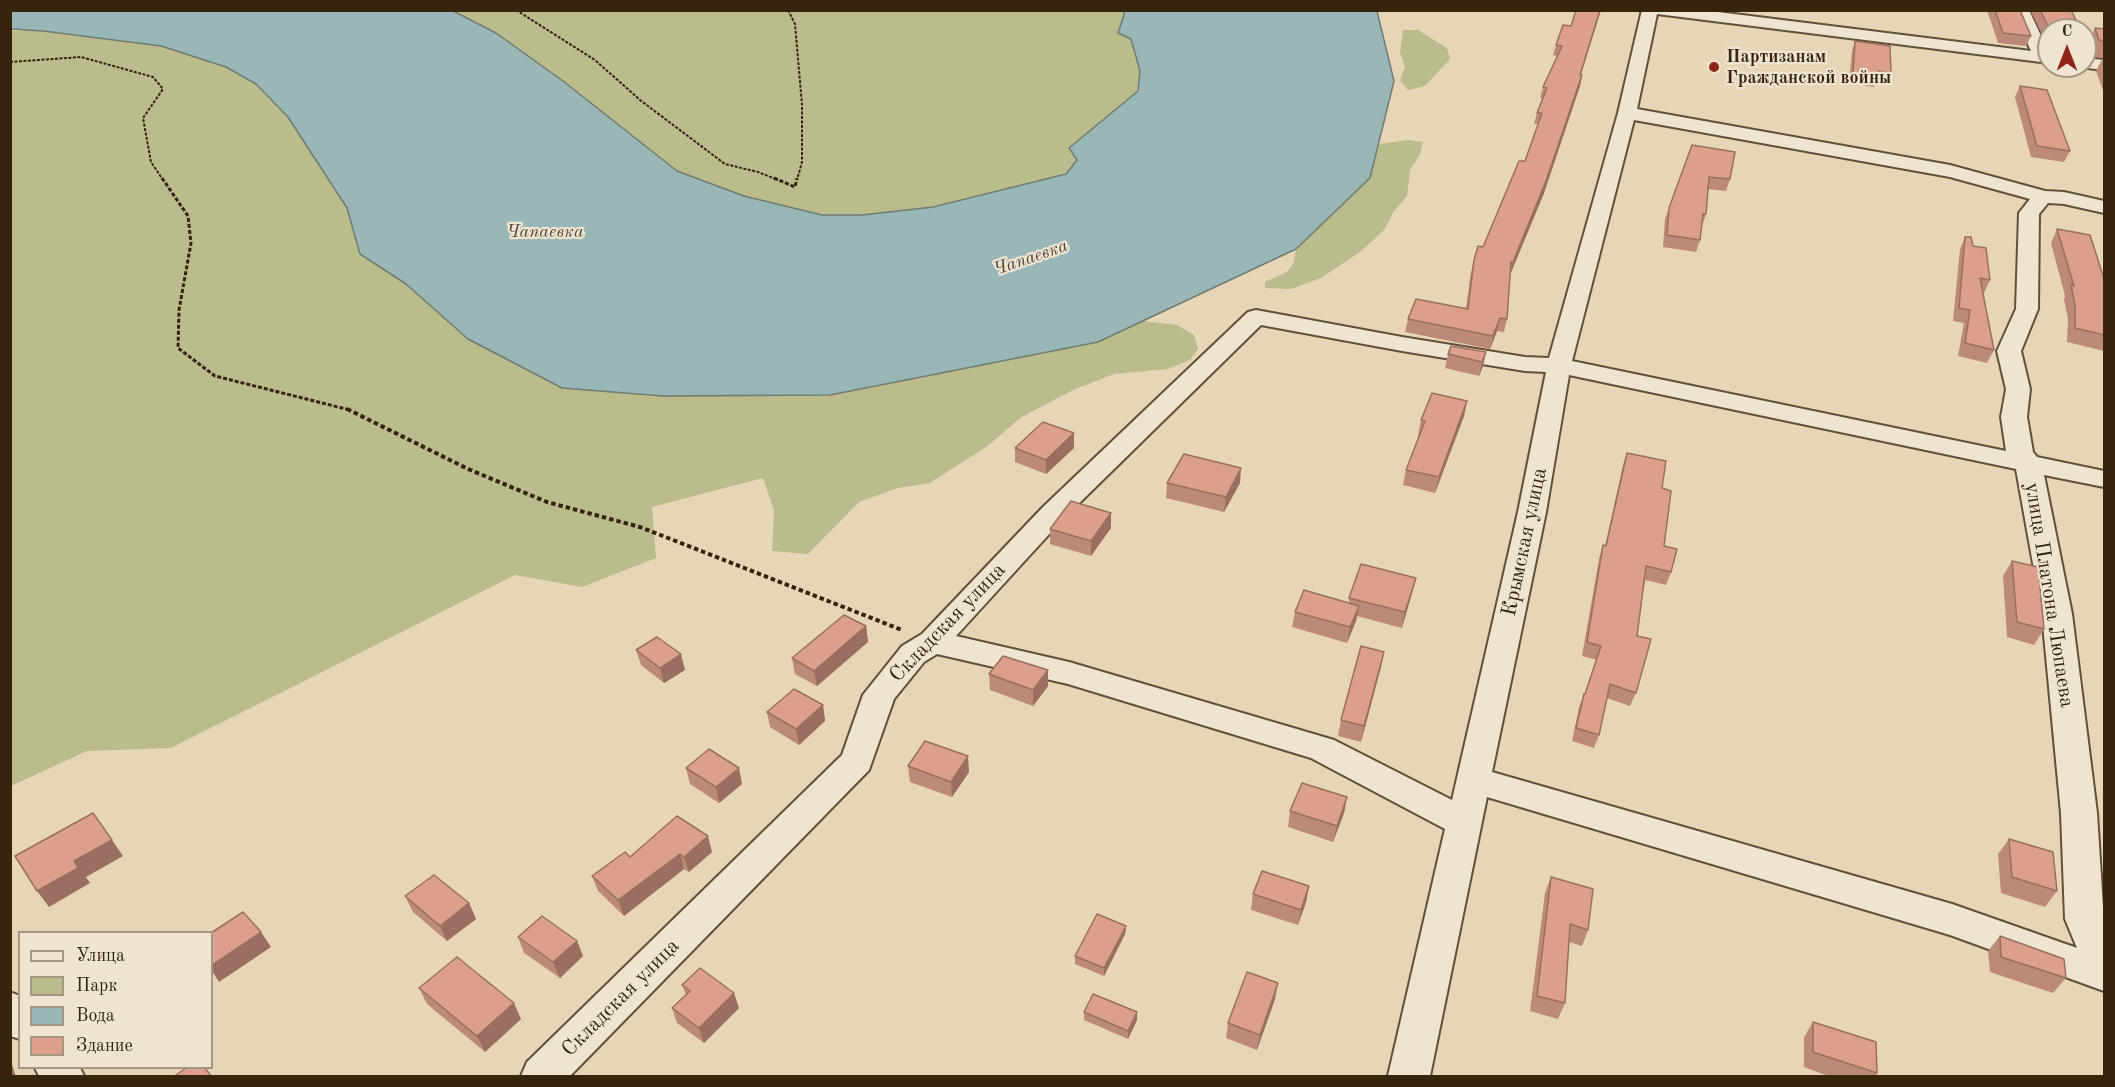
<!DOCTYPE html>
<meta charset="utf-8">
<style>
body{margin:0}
#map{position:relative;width:2115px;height:1087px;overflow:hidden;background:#e7d5b8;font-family:"Old Standard TT",serif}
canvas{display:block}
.frame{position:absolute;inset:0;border:12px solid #36240d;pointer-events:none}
.legend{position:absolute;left:18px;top:931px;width:195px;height:138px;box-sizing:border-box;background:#efe4d1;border:2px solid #a59783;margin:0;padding:8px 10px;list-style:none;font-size:18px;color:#36240d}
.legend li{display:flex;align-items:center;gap:12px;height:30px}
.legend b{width:30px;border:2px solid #a59783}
.north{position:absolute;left:2037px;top:18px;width:60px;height:60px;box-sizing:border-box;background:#efe4d1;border:2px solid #a59783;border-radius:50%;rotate:0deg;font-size:16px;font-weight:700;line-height:24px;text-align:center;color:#36240d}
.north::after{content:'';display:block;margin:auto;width:21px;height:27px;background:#8f2418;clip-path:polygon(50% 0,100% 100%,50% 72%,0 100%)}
</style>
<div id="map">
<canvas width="2115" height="1087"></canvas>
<div class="frame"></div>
<ul class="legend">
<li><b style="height:8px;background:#efe4d1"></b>Улица</li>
<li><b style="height:16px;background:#babc8b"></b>Парк</li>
<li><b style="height:16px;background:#98b7b6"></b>Вода</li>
<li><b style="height:16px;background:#dc9f8b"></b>Здание</li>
</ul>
<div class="north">С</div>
</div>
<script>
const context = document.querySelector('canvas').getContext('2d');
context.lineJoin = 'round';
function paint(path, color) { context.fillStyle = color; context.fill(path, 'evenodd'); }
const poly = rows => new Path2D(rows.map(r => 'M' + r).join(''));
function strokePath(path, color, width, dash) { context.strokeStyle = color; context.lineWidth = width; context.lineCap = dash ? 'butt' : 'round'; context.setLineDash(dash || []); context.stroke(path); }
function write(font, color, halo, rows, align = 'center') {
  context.font = font + ' "Old Standard TT",serif'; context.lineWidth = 4.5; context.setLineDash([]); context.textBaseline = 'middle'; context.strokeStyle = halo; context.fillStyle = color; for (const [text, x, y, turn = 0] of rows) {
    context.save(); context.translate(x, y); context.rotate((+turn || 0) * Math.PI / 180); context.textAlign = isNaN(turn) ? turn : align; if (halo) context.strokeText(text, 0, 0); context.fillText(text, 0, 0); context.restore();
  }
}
paint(poly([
 [453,11,1124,11,1124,15,1118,32,1131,39,1140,71,1138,91,1069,148,1077,160,1066,174,933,207,862,215,822,215,744,196,677,171,563,81,496,33],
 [33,30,161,46,226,67,256,84,288,117,347,208,360,254,406,284,468,339,562,388,830,395,1098,342,1143,321,1177,325,1194,335,1198,349,1190,360,1168,369,1114,374,1073,390,1020,418,989,445,930,483,898,488,859,502,808,554,772,551,774,511,763,478,652,507,656,558,582,587,515,575,171,748,87,751,11,786,11,31],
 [1403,30,1418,30,1447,48,1450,59,1425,86,1408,90,1400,80,1405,67,1400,53],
 [1408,140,1423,142,1420,154,1410,170,1407,196,1394,211,1384,230,1360,252,1321,278,1291,289,1265,288,1265,282,1287,272,1294,262,1296,249,1370,178,1379,144]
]), '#babc8b');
const water = poly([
 [11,10,453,11,496,33,563,81,677,171,744,196,822,215,862,215,933,207,1066,174,1077,160,1069,148,1138,91,1140,71,1131,39,1118,33,1124,15,1124,11,1377,11,1394,81,1370,178,1296,249,1098,342,830,395,663,396,562,388,468,339,406,284,360,254,347,208,288,117,256,84,226,67,161,46,43,31,11,29,11,10]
]);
paint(water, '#98b7b6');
strokePath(water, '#717c72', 1.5);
const minor = poly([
 [1642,10,1702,10,2031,51,2013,10,2029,10,2049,53,2049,63,1657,14,1637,109,1950,165,2045,191,2064,192,2104,201,2104,213,2064,204,2048,203,2039,214,2038,309,2021,351,2030,389,2027,417,2033,452,2037,457,2104,471,2104,487,2044,475,2072,614,2097,813,2104,923,2104,991,1950,935,1487,797,1430,1076,1388,1076,1445,829,1311,758,1068,684,937,654,924,662,894,699,869,770,570,1076,521,1076,527,1062,842,755,863,695,902,646,922,634,1043,507,1248,312,1256,310,1402,337,1525,357,1549,358,1618,113,1642,10],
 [1634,120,1950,177,2030,199,2019,213,2016,309,1997,351,2006,389,2001,417,2006,451,1572,361,1634,120],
 [1261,325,1402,351,1525,371,1546,372,1518,512,1452,800,1334,740,1069,662,956,636,1063,519,1261,325],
 [1569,375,2016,469,2042,614,2061,813,2065,919,2077,948,1952,904,1492,772,1546,512,1569,375],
 [2085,58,2104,60,2104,70,2079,67,2085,66,2085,58],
 [10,992,20,996,20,1039,10,1036,10,992],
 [35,1068,80,1068,84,1076,39,1076,35,1068]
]);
strokePath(minor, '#625038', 4);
strokePath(poly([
 [516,10,595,60,640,100,725,164,758,172,778,180],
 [788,10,795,24,802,105,802,162,797,180],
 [10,62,81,57,153,77,163,89,143,118,151,162,163,180]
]), '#36240d', 2, [3, 1.5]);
strokePath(poly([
 [162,178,188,216,191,243,179,310,178,348,215,376,350,410],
 [774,178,795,187,797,178]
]), '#36240d', 3, [4, 2]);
strokePath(poly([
 [347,409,468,469,547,502,640,527,902,630]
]), '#36240d', 4, [4.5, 3]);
paint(minor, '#efe4d1');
paint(poly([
 [1576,10,1601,10,1581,75,1582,75,1580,86,1544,193,1510,275,1507,319,1504,332,1497,331,1490,349,1405,332,1408,319,1466,308,1471,272,1474,260,1483,247,1525,161,1538,124,1534,124,1537,113,1543,98,1540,98,1543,87,1557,56,1553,55,1556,45,1571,26],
 [1987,10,2020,10,2031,36,2026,46,1998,43],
 [2030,10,2071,10,2081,30,2049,30,2049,48],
 [2095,28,2104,29,2104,93,2096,71,2103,58,2091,56,2087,45,2085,50,2085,39,2088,44],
 [1855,41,1891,73,1887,83,1877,81,1874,87,1849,83,1852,51],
 [2020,86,2070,151,2064,162,2031,157,2015,97],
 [1692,145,1730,179,1726,191,1708,189,1706,214,1702,226,1701,226,1700,240,1696,252,1663,247,1665,219],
 [2057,229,2104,279,2104,351,2067,342,2068,319,2064,299,2065,296,2051,243],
 [1965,237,1973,246,1990,280,1984,293,1982,292,1994,350,1987,363,1958,356,1964,323,1953,321,1960,249],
 [1486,352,1483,366,1479,376,1445,368,1448,354],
 [1467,401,1464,416,1435,493,1403,485,1406,470,1419,436,1418,435,1421,420],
 [1074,433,1074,448,1046,474,1015,462,1015,448],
 [1627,453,1662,488,1664,546,1671,572,1666,585,1645,580,1637,636,1636,693,1630,706,1607,698,1599,735,1594,748,1572,741,1579,707,1584,694,1585,694,1597,660,1582,656,1599,559,1603,545,1605,546,1623,465],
 [1167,483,1240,483,1224,512,1166,498],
 [1111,513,1111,528,1091,556,1050,544,1050,529],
 [2012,561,2044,629,2034,645,2007,637,2003,576],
 [1412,593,1402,628,1357,616,1356,621,1347,643,1292,627,1295,612,1349,603,1349,598],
 [866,626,868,642,817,686,795,674,792,658],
 [636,650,685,670,664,683,641,665],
 [1381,667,1361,742,1338,736,1341,720],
 [1048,670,1048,686,1033,706,990,690,989,674],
 [823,705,825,721,799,745,770,727,767,712],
 [908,766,969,772,952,797,910,782],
 [686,768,742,784,719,803,690,784],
 [1347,797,1344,813,1333,842,1288,827,1290,811],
 [2009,839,2057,891,2045,907,2001,893,1998,854],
 [712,852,689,872,684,869,624,916,598,891,592,876,630,857],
 [1551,877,1588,930,1582,946,1569,942,1565,1003,1558,1019,1530,1011,1545,893],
 [1309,886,1306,902,1298,925,1251,910,1253,894],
 [405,896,469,903,476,919,447,941,413,912],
 [1126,926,1125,934,1104,976,1075,964,1075,956],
 [2000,936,2066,978,2053,993,1990,972,1988,951],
 [518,937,577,941,583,956,560,978,524,953],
 [682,985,739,1008,704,1043,677,1023,672,1008,686,995],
 [419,988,521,1019,485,1052,427,1004],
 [1275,999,1257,1050,1226,1038,1228,1023],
 [1084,1012,1137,1012,1137,1020,1128,1039,1084,1020],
 [1813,1022,1877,1073,1875,1077,1831,1077,1804,1067,1804,1037]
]), '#bd8978');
paint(poly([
 [1600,10,1601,10,1577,85,1580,75],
 [1582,75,1580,86,1544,193,1510,275,1513,262],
 [1500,318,1497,331,1490,349,1493,336],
 [1486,352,1483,366,1479,376,1482,362],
 [1467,401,1464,416,1435,493,1439,477],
 [1074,433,1074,448,1046,474,1046,460],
 [1241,468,1240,483,1224,512,1226,497],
 [1111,513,1111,528,1091,556,1091,541],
 [1416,578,1412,593,1402,628,1405,612],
 [1359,606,1356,621,1347,643,1350,627],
 [866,626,868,642,817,686,814,671],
 [1384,652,1381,667,1361,742,1364,726],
 [681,654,685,670,664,683,660,668],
 [1048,670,1048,686,1033,706,1033,690],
 [823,705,825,721,799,745,796,729],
 [968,756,969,772,952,797,951,782],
 [739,768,742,784,719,803,716,787],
 [1347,797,1344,813,1333,842,1337,826],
 [708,836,712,852,689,872,684,857],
 [112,840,123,856,86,877,90,883,49,907,37,891,74,861],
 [680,854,684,869,624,916,618,900],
 [1309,886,1306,902,1298,925,1301,910],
 [469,903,476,919,447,941,440,926],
 [1126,926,1125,934,1104,976,1104,968],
 [261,932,271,947,219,982,212,971,212,965],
 [577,941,583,956,560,978,553,962],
 [1278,983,1275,999,1257,1050,1260,1035],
 [734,993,739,1008,704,1043,699,1028],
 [514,1003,521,1019,485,1052,477,1036],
 [1137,1012,1137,1020,1128,1039,1128,1031],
 [10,1060,11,1061,16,1077,10,1077]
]), '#9a6f61');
const building = poly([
 [1576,10,1600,10,1580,75,1582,75,1546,181,1513,262,1511,262,1507,319,1500,318,1493,336,1408,319,1416,299,1468,309,1474,260,1478,246,1483,247,1519,161,1525,161,1542,113,1537,113,1547,88,1543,87,1562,46,1556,45,1563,25,1571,26,1576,10],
 [1995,10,2020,10,2031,36,2003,33,1995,10],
 [2040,10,2071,10,2081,30,2050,30,2040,10],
 [2095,28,2104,29,2104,41,2099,40,2095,28],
 [1855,41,1890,46,1891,73,1878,71,1878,77,1853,73,1855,41],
 [2020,86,2047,90,2070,151,2037,146,2020,86],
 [1692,145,1735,152,1730,179,1709,177,1706,214,1703,214,1700,240,1667,235,1669,208,1692,145],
 [2057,229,2090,235,2104,279,2104,335,2075,328,2075,305,2071,285,2074,286,2057,229],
 [1965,237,1971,237,1973,246,1986,248,1990,280,1980,278,1994,350,1965,343,1970,310,1959,308,1965,237],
 [1451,346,1486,352,1482,362,1448,354,1451,346],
 [1432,393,1467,401,1439,477,1406,470,1425,421,1421,420,1432,393],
 [1043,422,1074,433,1046,460,1015,448,1043,422],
 [1627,453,1666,461,1662,488,1671,491,1664,546,1677,549,1671,572,1646,566,1637,636,1651,639,1636,693,1610,684,1599,735,1576,728,1584,694,1585,694,1601,646,1587,642,1603,545,1606,546,1627,453],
 [1184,454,1241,468,1226,497,1167,483,1184,454],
 [1071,501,1111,513,1091,541,1050,529,1071,501],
 [2012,561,2038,567,2044,629,2017,622,2012,561],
 [1361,564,1416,578,1405,612,1349,598,1361,564],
 [1304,590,1359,606,1350,627,1295,612,1304,590],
 [844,615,866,626,814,671,792,658,844,615],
 [657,637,681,654,660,668,636,650,657,637],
 [1361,646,1384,652,1364,726,1341,720,1361,646],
 [1003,656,1048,670,1033,690,989,674,1003,656],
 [794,689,823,705,796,729,767,712,794,689],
 [925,741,968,756,951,782,908,766,925,741],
 [709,749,739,768,716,787,686,768,709,749],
 [1302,783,1347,797,1337,826,1290,811,1302,783],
 [93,813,112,840,74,861,78,868,37,891,15,856,93,813],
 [677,816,708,836,684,857,680,854,618,900,592,876,625,852,630,857,677,816],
 [2009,839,2053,852,2057,891,2012,877,2009,839],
 [1262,871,1309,886,1301,910,1253,894,1262,871],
 [434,875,469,903,440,926,405,896,434,875],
 [1551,877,1593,889,1588,930,1570,924,1565,1003,1537,996,1551,877],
 [243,912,261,932,212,965,211,933,243,912],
 [1097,914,1126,926,1104,968,1075,956,1097,914],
 [542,916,577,941,553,962,518,937,542,916],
 [2000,936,2064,959,2066,978,2001,957,2000,936],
 [457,957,514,1003,477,1036,419,988,457,957],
 [700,968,734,993,699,1028,672,1008,690,991,682,985,700,968],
 [1247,972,1278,983,1260,1035,1228,1023,1247,972],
 [1093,994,1137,1012,1128,1031,1084,1012,1093,994],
 [1813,1022,1876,1042,1877,1073,1813,1052,1813,1022],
 [186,1068,205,1068,212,1077,173,1077,186,1068]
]);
paint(building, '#dc9f8b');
strokePath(building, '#9a6f61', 1.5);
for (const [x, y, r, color] of [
 [1714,67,6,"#8f2418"]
]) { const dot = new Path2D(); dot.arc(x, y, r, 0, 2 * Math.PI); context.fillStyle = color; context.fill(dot); strokePath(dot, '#efe4d1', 2); }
write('bold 18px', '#36240d', '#efe4d1', [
 ["Партизанам",1726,57],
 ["Гражданской войны",1726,78]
], 'left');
write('italic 18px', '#4e4937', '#efe4d1', [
 ["Чапаевка",545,232],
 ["Чапаевка",1031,258,-19]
]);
write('21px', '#36240d', '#efe4d1', [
 ["Крымская улица",1525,542,-78],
 ["улица Платона Люпаева",2049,595,81],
 ["Складская улица",948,623,-46],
 ["Складская улица",621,998,-45]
]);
</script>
